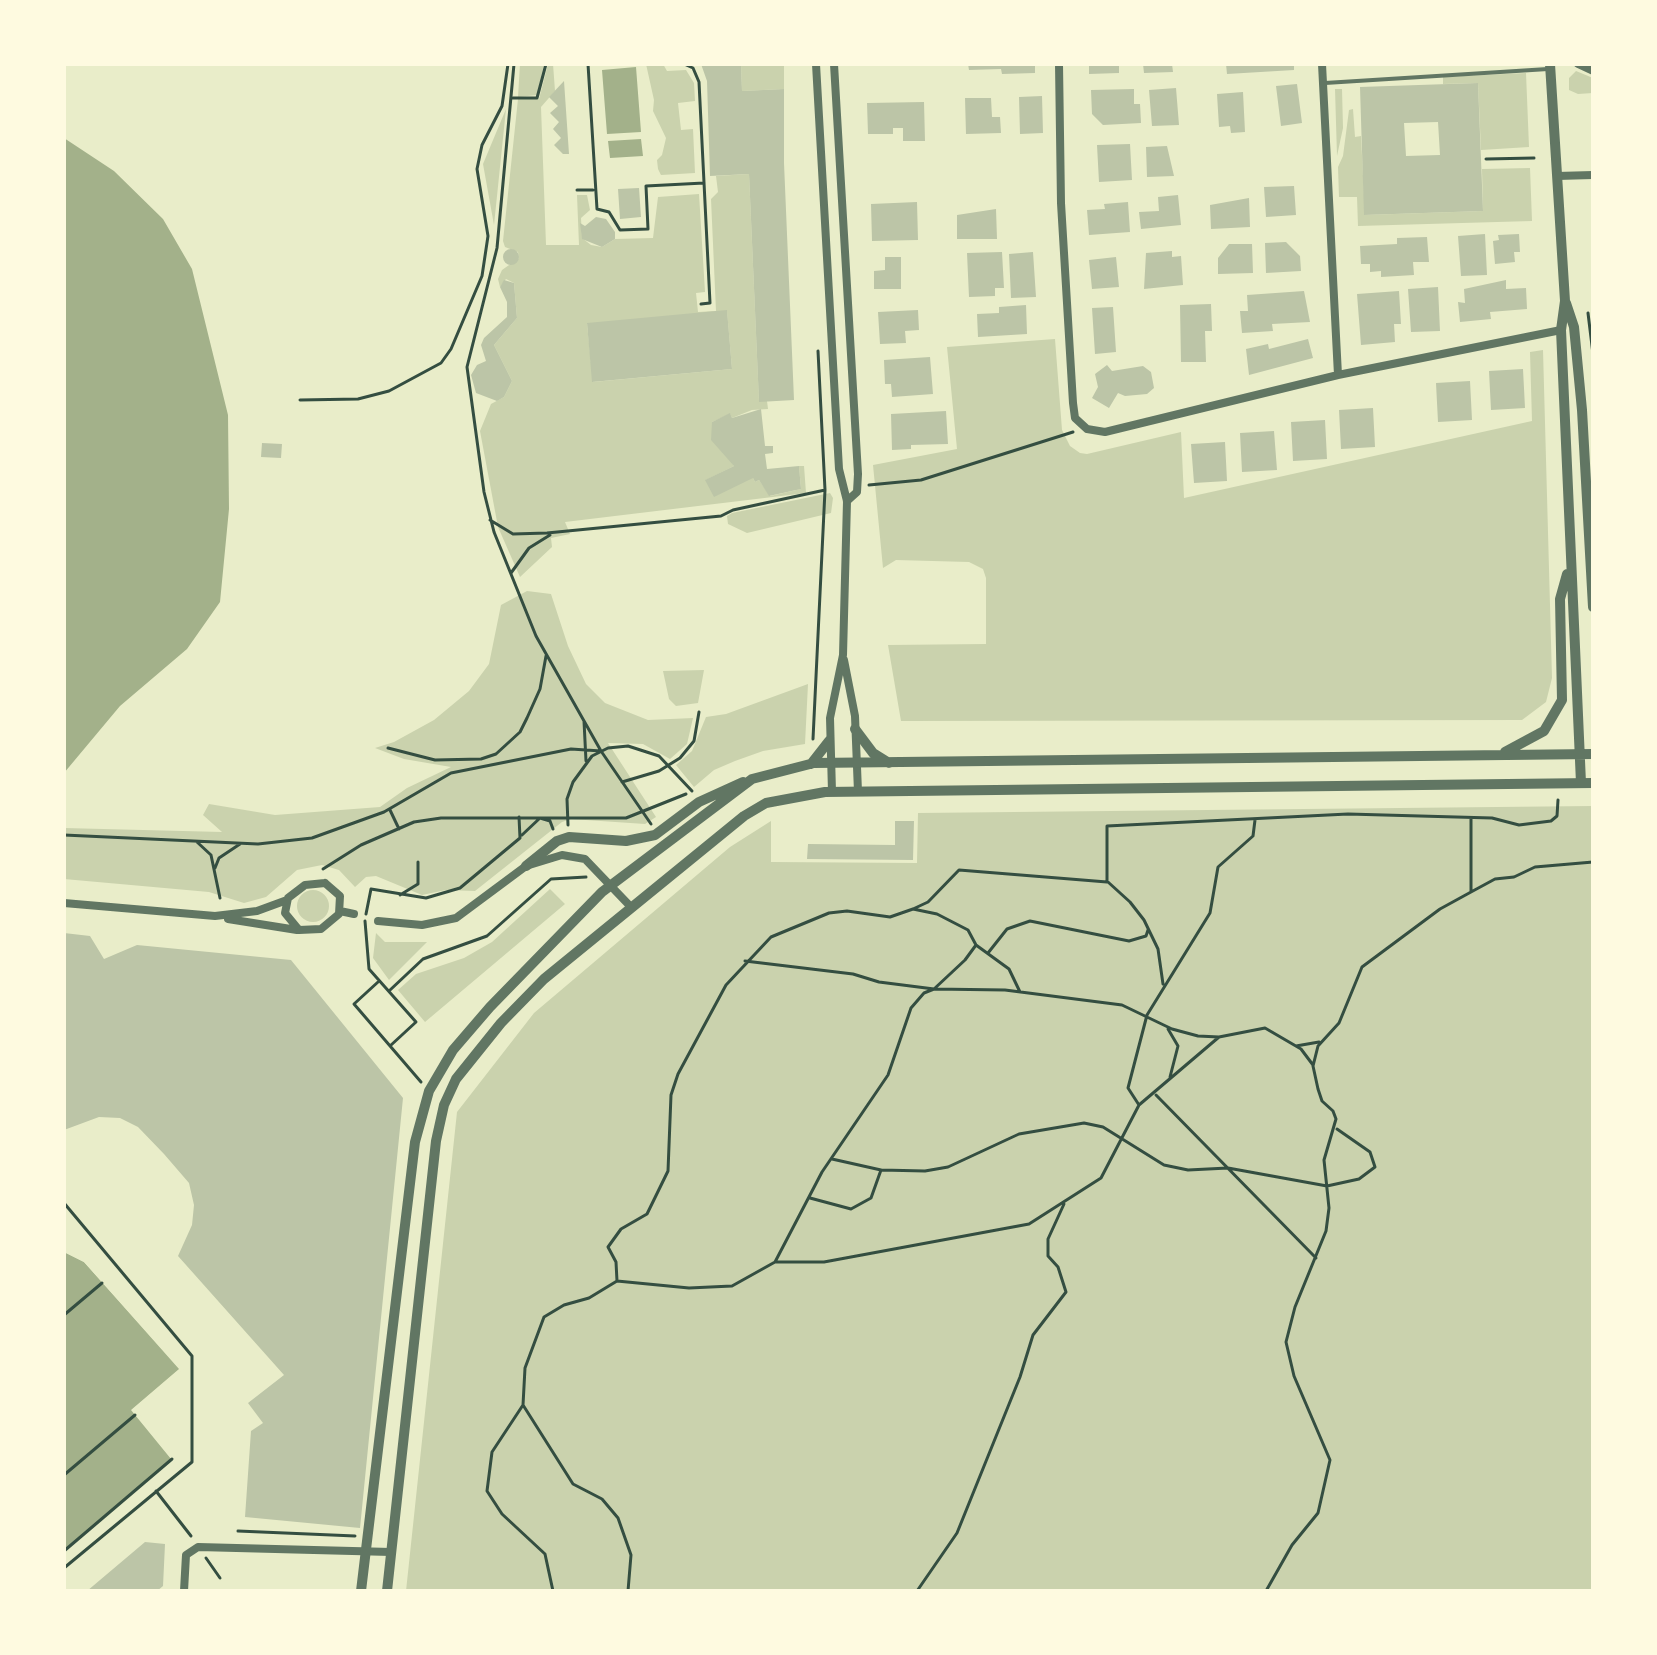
<!DOCTYPE html>
<style>
body{margin:0}
#map{position:relative;width:1657px;height:1655px;overflow:hidden;background:#e9edc9;font-family:"PT Sans",sans-serif}
canvas{display:block}
.frame{position:absolute;inset:0;border:66px solid #fefae0;pointer-events:none}
</style>
<div id="map">
<canvas width="1657" height="1655"></canvas>
<div class="frame"></div>
</div>
<script>
const context = document.querySelector('canvas').getContext('2d');
context.lineJoin = 'round';
function paint(path, color) { context.fillStyle = color; context.fill(path, 'evenodd'); }
const poly = rows => new Path2D(rows.map(r => 'M' + r).join(''));
function strokePath(path, color, width, dash) { context.strokeStyle = color; context.lineWidth = width; context.lineCap = dash ? 'butt' : 'round'; context.setLineDash(dash || []); context.stroke(path); }
paint(poly([
 [520,64,544,64,537,95,518,97],
 [548,64,553,64,555,91,541,107,546,245,579,245,577,195,587,195,590,210,581,218,582,238,591,245,602,247,615,239,653,238,658,197,699,194,705,292,696,293,698,312,716,311,711,199,718,192,716,176,749,174,759,401,767,401,768,409,752,410,732,418,730,414,712,422,734,466,706,480,753,478,755,482,759,480,770,496,801,489,799,466,804,466,806,493,565,522,570,534,551,538,552,547,520,577,498,527,480,431,491,404,504,397,512,381,494,345,517,318,514,283,506,279,500,287,498,279,502,270,519,258,518,252,505,247,503,241,518,99,539,99],
 [727,311,732,369,593,382,587,324],
 [646,64,663,64,667,71,686,70,694,83,695,101,678,103,681,130,693,129,695,173,661,175,658,169,657,160,662,155,666,138,653,111,654,100],
 [741,64,784,64,784,89,742,91],
 [1576,71,1593,78,1593,93,1578,94,1569,90,1569,78],
 [1526,73,1529,147,1481,150,1478,83,1443,84,1443,77],
 [1335,89,1342,89,1343,128,1337,156],
 [506,109,494,225,483,164],
 [1353,109,1355,137,1361,136,1365,215,1483,211,1482,169,1530,168,1532,221,1358,226,1357,197,1339,197,1338,167,1343,156,1349,110],
 [1055,339,1062,430,1070,446,1080,453,1087,454,1181,432,1184,498,1532,421,1530,352,1543,350,1552,678,1546,702,1522,720,901,721,888,645,986,644,986,578,983,569,969,562,896,560,883,568,873,465,957,449,947,347],
 [830,493,833,498,831,513,747,533,728,524,727,516,732,513],
 [527,591,551,594,568,646,586,684,605,703,648,720,693,718,687,744,670,759,643,744,608,743,656,817,645,824,571,819,562,822,475,891,446,890,422,895,376,876,366,877,355,887,339,870,322,865,297,870,266,897,244,903,209,892,64,879,64,828,222,832,203,815,209,804,275,815,380,807,407,788,451,767,404,759,375,748,394,742,434,720,469,691,489,664,501,605],
 [704,670,698,703,676,706,669,699,663,671],
 [808,684,805,744,763,751,735,761,714,770,694,787,676,765,692,751,706,717,726,714],
 [1593,806,1593,1591,406,1591,457,1112,534,1013,730,847,771,821,771,862,917,863,918,813],
 [550,889,565,904,425,1022,398,990,416,974,464,958,492,942],
 '297 906a16 16 0 1 1 32 0a16 16 0 1 1-32 0Z',
 [376,933,385,942,427,942,389,980,373,958]
]), '#cad2ad');
paint(poly([
 [636,67,641,132,607,134,602,70],
 [64,138,114,171,163,219,192,269,228,415,229,509,220,602,187,649,120,706,64,773],
 [641,139,643,156,610,158,608,141],
 [64,1252,84,1262,180,1369,132,1410,172,1459,64,1551]
]), '#a3b18a');
paint(poly([
 [65,1248,86,1259,184,1369,137,1411,175,1461,64,1555,64,1551,171,1459,131,1410,179,1369,84,1262,64,1252]
]), '#e9edc9');
paint(poly([
 [701,64,741,64,742,91,784,89,784,163,794,400,759,402,749,174,710,176,707,81],
 [968,64,1035,64,1035,73,1002,74,1001,69,969,70],
 [1089,64,1119,64,1119,73,1089,74],
 [1143,64,1172,64,1173,72,1144,73],
 [1226,64,1294,64,1294,70,1227,74],
 [564,81,569,154,563,154,554,145,561,138,553,129,559,122,550,113,558,106,549,97],
 [1478,83,1483,211,1364,215,1360,87],
 [1438,122,1440,155,1406,156,1404,123],
 [1297,84,1302,123,1281,126,1276,86],
 [1176,88,1179,125,1152,126,1149,90],
 [1134,89,1134,104,1140,104,1141,123,1103,125,1092,114,1091,90],
 [1243,92,1245,132,1231,133,1230,126,1219,127,1217,94],
 [1042,96,1043,133,1020,134,1019,97],
 [965,98,991,98,992,117,1000,117,1001,133,966,134],
 [924,102,925,141,903,141,903,128,893,128,893,134,868,134,867,103],
 [1130,144,1132,180,1099,182,1097,145],
 [1167,146,1174,176,1147,177,1146,147],
 [1294,186,1296,215,1266,217,1264,187],
 [639,188,641,217,620,219,618,189],
 [1178,195,1181,225,1141,229,1139,212,1159,211,1158,197],
 [1249,198,1250,227,1211,229,1210,205],
 [917,202,918,240,872,241,871,204],
 [1128,202,1130,232,1089,235,1087,210,1105,209,1104,204],
 [996,209,997,239,957,239,957,215],
 [596,217,606,219,615,232,615,239,602,247,582,239,580,223,585,226],
 [1485,234,1487,275,1461,276,1458,236],
 [1519,234,1520,252,1514,252,1515,262,1495,264,1493,241,1499,240,1498,235],
 [1427,237,1429,262,1413,262,1414,275,1381,277,1381,271,1370,272,1370,264,1361,264,1360,246,1397,244,1397,238],
 [1286,242,1300,256,1301,271,1266,273,1265,243],
 [1229,244,1252,244,1253,273,1218,274,1218,258],
 '503 257a8 8 0 1 1 16 0a8 8 0 1 1-16 0Z',
 [1172,251,1172,257,1181,256,1183,285,1144,289,1146,253],
 [1002,252,1004,288,995,288,995,296,969,297,967,253],
 [1033,252,1036,297,1011,298,1009,254],
 [885,257,901,257,901,289,874,289,874,271,885,270],
 [1116,257,1119,287,1092,289,1089,260],
 [504,280,514,283,517,318,494,345,512,381,504,397,497,401,476,393,471,375,477,365,486,361,481,345,484,338,507,317,507,302,500,287],
 [1506,280,1506,289,1526,288,1527,309,1490,312,1491,319,1460,322,1458,302,1465,303,1464,289],
 [1438,287,1440,331,1411,332,1408,289],
 [1304,291,1310,322,1272,324,1273,331,1242,333,1240,311,1248,311,1247,295],
 [1399,291,1401,324,1394,324,1395,342,1361,345,1357,294],
 [1211,304,1212,331,1205,331,1206,362,1181,362,1180,305],
 [1026,305,1027,334,978,337,977,314,999,313,999,307],
 [1113,307,1116,352,1095,354,1092,308],
 [727,310,732,369,592,382,587,323],
 [918,310,919,330,905,331,906,343,880,344,878,312],
 [1308,339,1313,358,1249,375,1246,349,1268,344,1269,349],
 [930,357,933,394,892,397,891,384,885,384,884,360],
 [1107,365,1112,371,1143,366,1151,372,1154,388,1147,394,1125,396,1118,393,1109,408,1092,398,1098,387,1095,374],
 [1523,369,1525,408,1491,410,1489,371],
 [1470,381,1472,420,1438,422,1436,383],
 [1373,408,1375,447,1341,449,1339,410],
 [761,409,765,446,773,446,773,453,765,454,767,469,799,466,801,489,769,496,759,480,755,482,753,478,714,497,705,480,734,466,711,440,712,422,730,413,732,418],
 [946,411,948,444,911,445,911,449,892,450,891,414],
 [1325,420,1327,459,1293,461,1291,422],
 [1274,431,1277,470,1242,472,1240,433],
 [1225,442,1227,481,1194,483,1191,444],
 [262,443,282,444,281,458,261,457],
 [895,821,914,821,913,860,807,859,808,844,895,845],
 [64,933,90,936,104,959,137,945,291,960,403,1098,360,1528,245,1517,251,1431,263,1423,248,1403,284,1375,178,1256,192,1225,194,1205,189,1183,164,1154,138,1127,120,1118,99,1117,64,1130],
 [145,1542,165,1544,163,1586,157,1591,87,1591]
]), '#bcc5a7');
strokePath(poly([
 [514,64,497,248,467,367,484,492,494,532,536,636,601,751,651,824],
 [588,64,597,209,609,212,620,230,648,229,646,186,704,183],
 [671,64,678,64],
 [684,64,693,68,699,82,710,303,701,304],
 [513,98,537,98,546,64],
 [1486,159,1534,158],
 [577,190,593,190],
 [1588,313,1593,354],
 [300,400,358,399,389,391,441,363,451,349,482,276,488,236,477,169,482,145,502,106,508,64],
 [869,485,921,480,1073,432],
 [490,520,513,534,547,533,721,516,733,510,825,490],
 [511,573,529,548,550,535],
 [584,721,586,761],
 [813,739,825,490,818,351],
 [388,748,435,760,481,759,496,754,520,732,527,718,540,689,546,656],
 [622,782,659,771,680,758,694,741,699,712],
 [390,810,399,829],
 [568,825,567,799,573,782,592,756,608,748,628,746,659,756,692,791],
 [64,835,258,844,312,838,384,812,451,773,571,749,601,751],
 [522,835,540,818,550,821,553,829],
 [197,842,211,855,220,898],
 [215,868,219,858,240,844],
 [323,869,361,845,414,822,441,818,626,818,686,794],
 [1108,882,1130,902,1144,920,1158,949,1163,984],
 [1471,892,1495,879,1514,877,1535,867,1593,862],
 [400,895,418,884,418,862],
 [913,909,937,914,968,930,976,945,1009,969,1020,992],
 [366,914,371,889,426,898,460,888,520,838,519,817],
 [365,921,369,969,416,1022,390,1046],
 [988,953,1007,929,1030,921,1129,941,1146,936,1148,930],
 [745,961,853,974,879,982,934,989,1005,990,1122,1005,1172,1029,1198,1036,1219,1037,1265,1028,1301,1049,1313,1065],
 [378,982,354,1004,421,1082],
 [389,991,423,959,487,936,551,879,586,877],
 [1168,1029,1178,1046,1170,1077],
 [1296,1046,1319,1042],
 [1156,1095,1316,1258],
 [1139,1105,1128,1088,1147,1015,1210,913,1218,867,1253,836,1255,820],
 [832,1159,881,1170,925,1171,948,1167,1019,1134,1084,1123,1103,1127,1164,1165,1188,1170,1228,1168,1327,1186,1359,1179,1375,1167,1370,1152,1337,1129],
 [810,1198,851,1209,871,1198,881,1170],
 [64,1203,192,1356,192,1462,64,1568],
 [775,1262,822,1172,888,1075,911,1008,924,993,934,989,965,960,976,945],
 [617,1281,616,1262,608,1247,621,1229,647,1214,668,1171,671,1095,678,1074,726,985,771,937,829,913,847,911,890,917,913,909,928,902,959,870,1107,882,1107,826,1348,814,1492,818,1519,825,1551,821,1557,816,1558,800],
 [64,1315,102,1283],
 [523,1405,573,1484,602,1499,618,1518,631,1555,628,1591],
 [64,1475,135,1415],
 [156,1491,191,1536],
 [238,1531,355,1536],
 [64,1551,172,1459],
 [206,1558,220,1578],
 [553,1591,545,1554,502,1514,487,1491,492,1452,523,1405,525,1368,544,1317,564,1305,589,1298,617,1281,689,1288,732,1286,775,1262,824,1262,1029,1224,1101,1178,1139,1105,1219,1037],
 [917,1591,957,1533,1020,1377,1033,1335,1066,1292,1058,1267,1048,1256,1048,1239,1064,1204],
 [1266,1591,1292,1545,1318,1513,1330,1460,1294,1376,1286,1342,1295,1307,1326,1231,1329,1208,1324,1160,1336,1119,1333,1111,1322,1101,1318,1089,1313,1066,1318,1046,1339,1023,1362,967,1440,909,1471,892,1471,818]
]), '#344e41', 3);
strokePath(poly([
 [1325,83,1548,69]
]), '#617663', 4);
strokePath(poly([
 [816,64,839,469,847,501,843,655,830,718,832,792],
 [834,64,858,474,857,492,847,501],
 [1059,64,1061,203,1073,403,1075,418,1087,429,1105,432,1338,375,1561,330],
 [1322,64,1338,375],
 [1578,64,1593,71],
 [1557,176,1593,175],
 [844,660,855,716,858,792],
 [325,883,340,896,339,914,321,929,299,930,285,913,288,898,305,885,325,883],
 [64,903,215,916,257,911,287,900],
 [340,911,354,914],
 [228,919,297,930],
 [378,921,422,925,456,918,526,866,562,855,585,859,630,906],
 [184,1591,186,1555,198,1547,391,1552]
]), '#617663', 8);
strokePath(poly([
 [1550,64,1565,301,1561,330,1581,783],
 [1566,303,1574,327,1582,410,1593,607],
 [855,729,873,753,889,763],
 [1505,752,1544,731,1562,700,1560,599,1567,574],
 [811,764,829,741],
 [526,866,557,841,569,837,626,841,655,835,699,802,743,782],
 [361,1591,415,1142,429,1091,453,1050,490,1007,602,892,752,779,814,763,1593,754],
 [387,1591,436,1141,444,1105,456,1079,501,1023,544,979,744,816,766,803,825,792,1593,783]
]), '#617663', 10);
</script>
